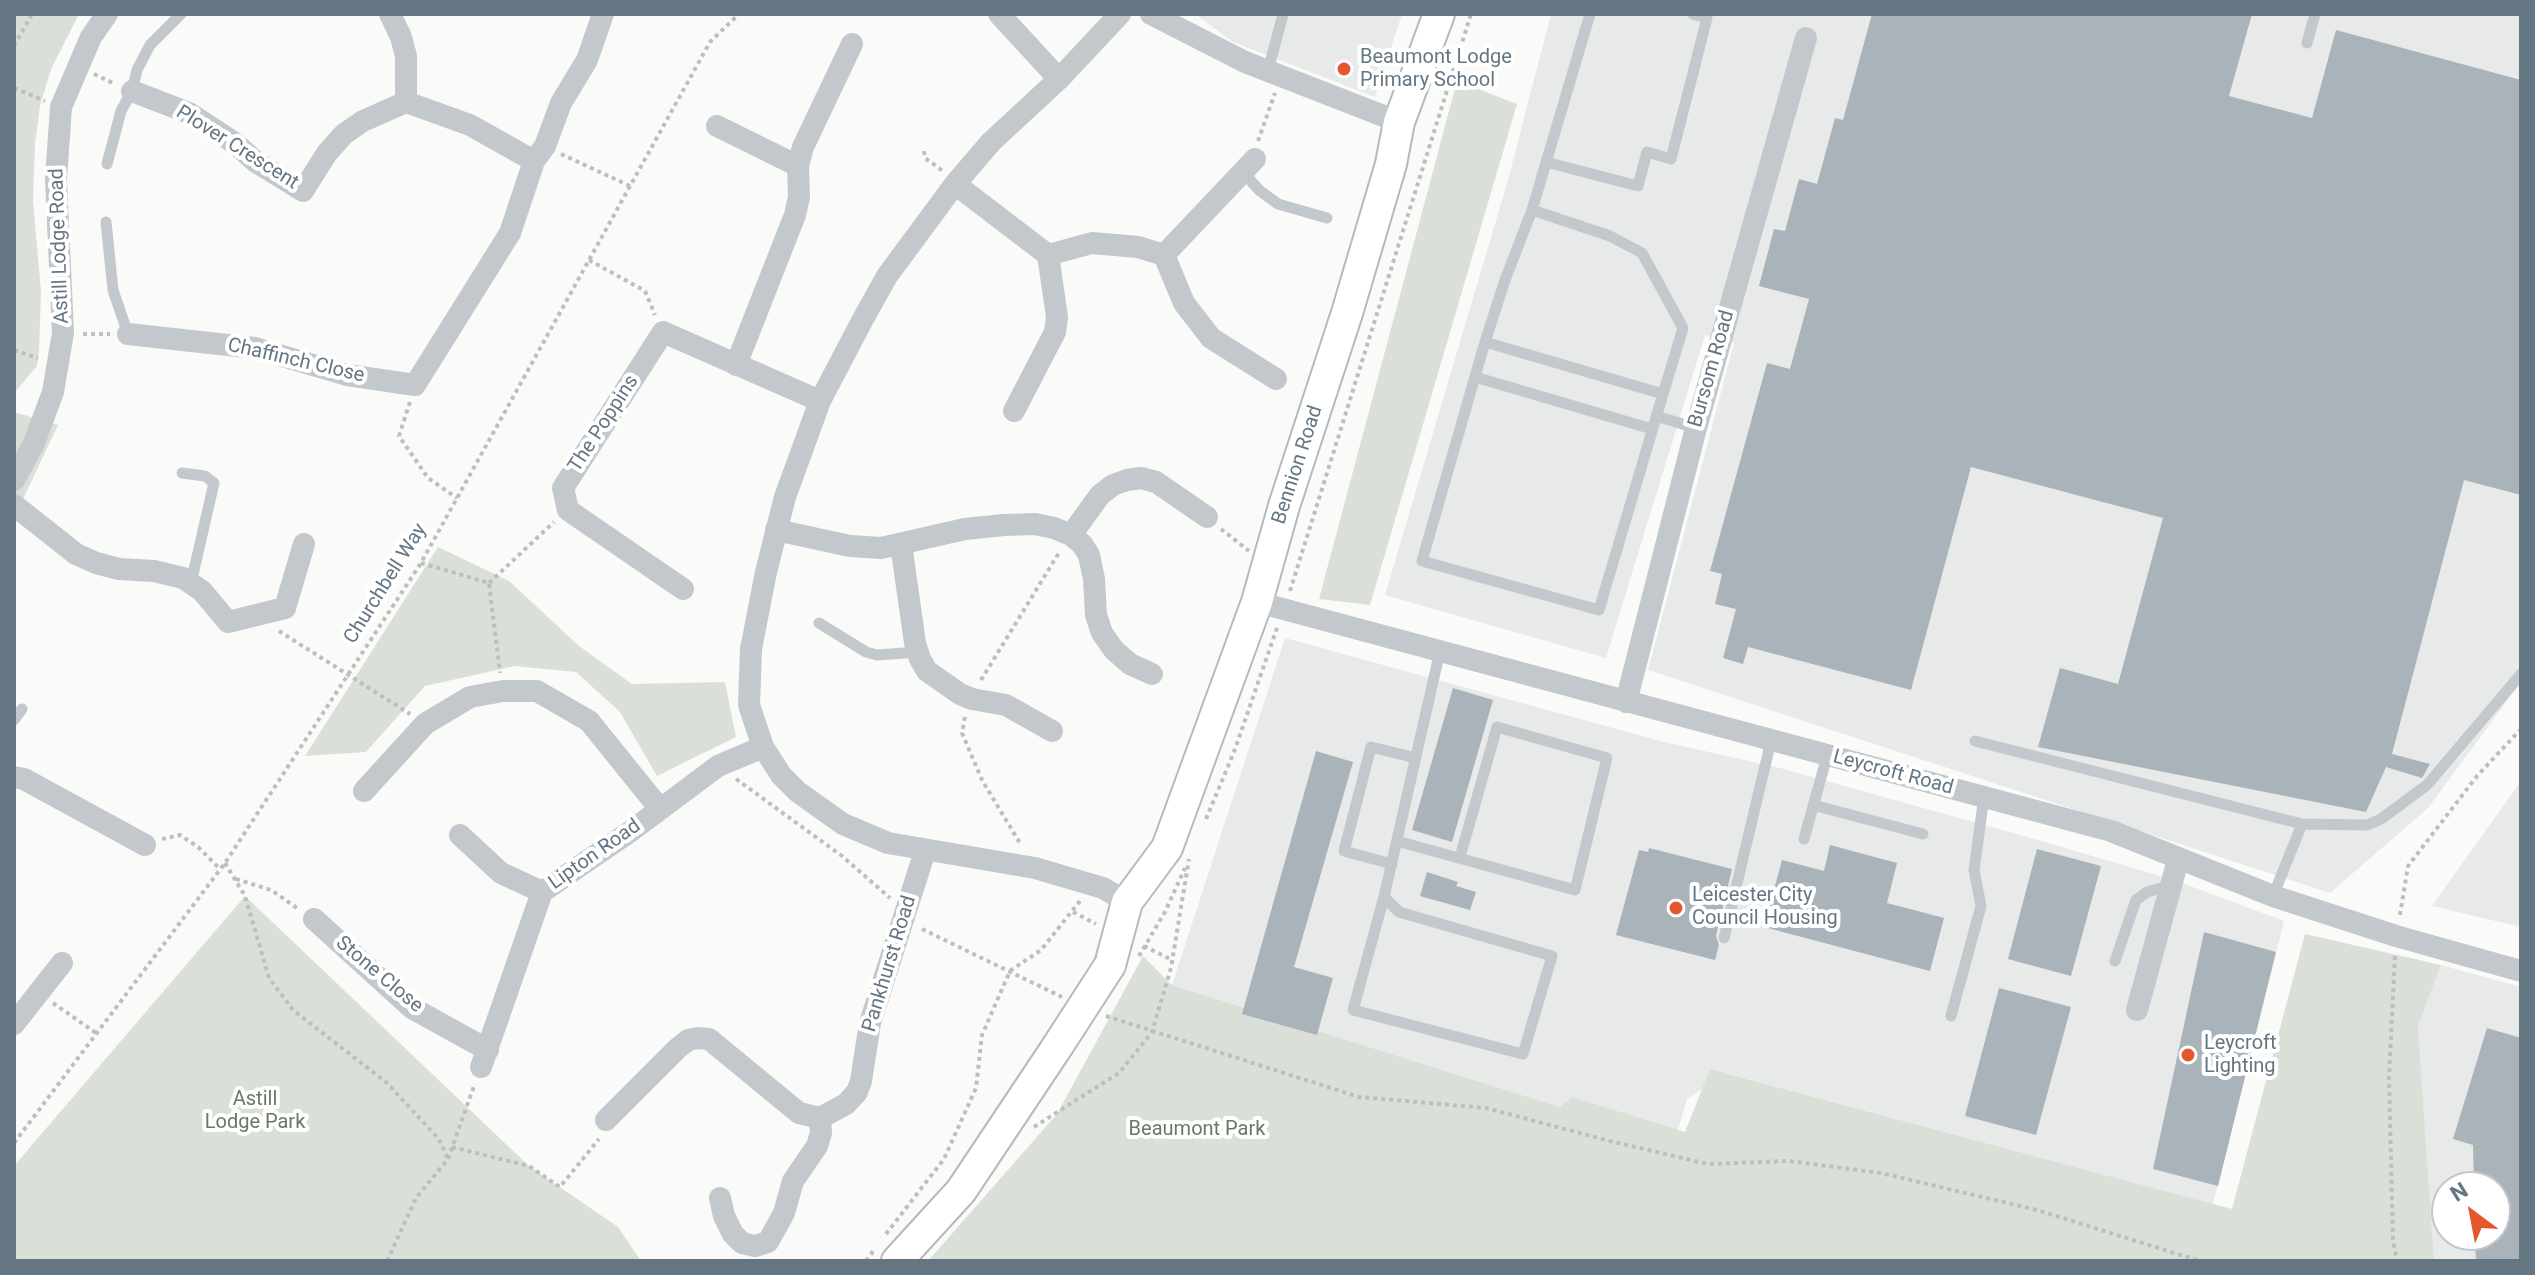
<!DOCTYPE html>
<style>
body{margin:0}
#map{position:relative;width:2535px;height:1275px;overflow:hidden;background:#fafaf8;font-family:Roboto,sans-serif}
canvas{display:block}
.frame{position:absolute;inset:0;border:16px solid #657683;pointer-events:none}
.north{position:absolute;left:2431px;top:1171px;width:80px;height:80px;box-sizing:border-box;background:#fff;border:2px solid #c1c8cd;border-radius:50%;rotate:328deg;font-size:22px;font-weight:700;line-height:32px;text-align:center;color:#657683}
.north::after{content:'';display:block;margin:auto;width:28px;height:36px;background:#e4572e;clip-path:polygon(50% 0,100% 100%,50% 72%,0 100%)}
</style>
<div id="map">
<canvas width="2535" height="1275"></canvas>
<div class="frame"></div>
<div class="north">N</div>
</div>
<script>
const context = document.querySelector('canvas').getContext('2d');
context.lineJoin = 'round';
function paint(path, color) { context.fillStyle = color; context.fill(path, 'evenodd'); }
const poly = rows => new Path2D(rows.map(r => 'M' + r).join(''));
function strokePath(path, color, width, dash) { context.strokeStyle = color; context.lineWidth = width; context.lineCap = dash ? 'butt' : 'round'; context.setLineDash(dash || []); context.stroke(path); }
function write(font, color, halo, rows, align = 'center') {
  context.font = font + ' Roboto,sans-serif'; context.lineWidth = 8; context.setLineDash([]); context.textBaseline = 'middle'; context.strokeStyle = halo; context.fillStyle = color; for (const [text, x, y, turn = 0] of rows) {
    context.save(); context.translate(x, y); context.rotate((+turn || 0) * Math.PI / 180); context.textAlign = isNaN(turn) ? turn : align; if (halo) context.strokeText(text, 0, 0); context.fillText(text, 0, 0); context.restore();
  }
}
paint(poly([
 [1195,14,1402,14,1375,97,1233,42],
 [1551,14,2521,14,2521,682,2428,808,2330,893,1648,670,1734,343,1705,335,1606,658,1385,595,1508,180],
 [1285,638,1664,742,1780,768,2038,840,2174,880,2284,921,2213,1204,1726,1073,1687,1099,1675,1140,1560,1107,1172,985],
 [2521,781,2521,927,2432,906],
 [2441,965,2521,987,2521,1261,2434,1261,2418,1026],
 [2447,1187,2495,1187,2495,1235,2447,1235]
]), '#e8e9e9');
paint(poly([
 [14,14,79,14,51,69,40,106,35,144,33,200,41,292,39,351,37,366,14,393],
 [1457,81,1517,104,1370,605,1319,599],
 [14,412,58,425,14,518],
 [438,547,509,581,579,646,632,684,725,682,736,737,657,776,620,712,576,672,515,666,425,686,366,752,305,756],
 [245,896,529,1166,618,1227,641,1261,14,1261,14,1166],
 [2305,934,2441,965,2418,1026,2434,1261,928,1261,1057,1114,1143,956,1172,985,1560,1107,1572,1097,1685,1132,1710,1069,2232,1209]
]), '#dadfd7');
paint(poly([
 [1872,14,2252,14,2229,96,2312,118,2336,30,2521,80,2521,495,2464,480,2392,754,2430,764,2422,778,2386,767,2366,812,2038,747,2060,668,2118,684,2163,518,1971,467,1911,690,1748,647,1743,664,1723,658,1736,609,1715,604,1722,574,1710,571,1767,363,1790,369,1809,299,1759,286,1774,229,1785,231,1799,179,1817,184,1835,118,1843,120],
 [1453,688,1493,700,1452,842,1412,830],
 [1316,751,1353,762,1294,967,1333,978,1317,1035,1242,1014],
 [1830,845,1897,863,1887,903,1944,918,1930,971,1764,927,1782,860,1824,871],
 [1649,848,1732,869,1716,936,1719,945,1715,960,1616,935,1639,850,1648,852],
 [2037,849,2101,866,2071,976,2008,959],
 [1427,872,1458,882,1456,886,1476,892,1470,910,1420,896],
 [2204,932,2276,952,2218,1186,2153,1169],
 [1999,988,2071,1007,2036,1135,1965,1116],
 [2487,1028,2521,1038,2521,1261,2476,1261,2475,1235,2495,1235,2495,1187,2474,1187,2473,1145,2453,1139]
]), '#aab3b9');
const secondary = poly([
 [1110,965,1127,902,1167,848,1257,602,1284,506,1347,313,1391,164,1399,122,1439,14],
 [897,1261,961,1191,1057,1047]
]);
strokePath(secondary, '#b3babf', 34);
strokePath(poly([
 [14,46,32,14],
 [94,74,115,84],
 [14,88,45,101],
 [1258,141,1275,93],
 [924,151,925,158,943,171],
 [561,154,630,186],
 [589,260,645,291,655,315],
 [83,334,110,334],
 [14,350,38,358],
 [410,402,399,436,428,478,457,498],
 [1221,529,1249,551],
 [421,563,489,583,500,673],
 [489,583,554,522],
 [1290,591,1471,14],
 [279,631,410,714],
 [981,680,1060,551],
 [965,717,962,733,982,780,1021,845],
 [736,779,842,856,890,898],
 [1206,819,1234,752,1278,625],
 [162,839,180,835,198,847,220,869],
 [225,863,245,896,269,978,293,1010,387,1083,439,1139,448,1159],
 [236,879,271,890,300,910],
 [1073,912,1096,924],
 [2400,915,2408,866,2477,776,2521,729],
 [922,929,1062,997],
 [1144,946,1172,960],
 [1139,956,1165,912,1185,868],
 [2395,956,2389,1077,2393,1241,2397,1261],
 [53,1003,96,1033],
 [1106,1016,1359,1097,1486,1108,1606,1140,1708,1164,1788,1161,1881,1173,2037,1210,2200,1261],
 [1034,1127,1119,1073,1152,1032,1171,968,1189,859],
 [14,1143,225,863,421,563,710,42,739,14],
 [452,1147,529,1166,560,1187,599,1139],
 [886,1234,944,1159,976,1088,982,1035,1010,971,1041,950,1080,901],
 [387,1261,416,1198,448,1159,474,1086],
 [866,1261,874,1250]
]), '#bbbfc2', 4, [4, 4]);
strokePath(poly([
 [2307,43,2315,14],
 [1268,71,1283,14],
 [1546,162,1638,186,1647,152,1671,159,1707,18,1693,14],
 [107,164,121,111,132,91,137,70,150,45,181,14],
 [1243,172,1259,190,1278,204,1327,218],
 [1532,210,1590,14],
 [106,222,113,290,128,334],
 [1485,342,1663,394,1599,610,1422,561,1485,342],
 [1485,342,1505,280,1532,210,1610,236,1642,253,1683,328,1663,394],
 [1475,377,1652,429],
 [1656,416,1696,428],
 [182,473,205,476,214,483,191,583],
 [819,623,866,652,877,655,918,652],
 [14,720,22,709],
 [1975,741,2302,824,2367,825,2381,819,2427,785,2521,674],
 [1813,805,1923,834],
 [1804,839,1827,756],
 [1397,841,1575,890,1607,758,1497,727,1460,857],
 [1392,864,1344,851,1371,747,1416,758],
 [2273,896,2302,824],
 [1384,897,1399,912,1552,956,1523,1054,1353,1010,1384,897,1440,651],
 [1724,938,1771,741],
 [2115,961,2136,900,2147,892,2171,885],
 [1951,1016,1981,906,1974,870,1984,797]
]), '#c3c8cc', 11);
strokePath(poly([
 [390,14,401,37,406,56,406,102],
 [999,14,1059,79],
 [1120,14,1059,79,991,142,955,184,887,276,863,319,820,401,785,497,766,572,751,649,749,705,763,747,781,775,798,792,843,824,888,843,1035,868,1103,888,1127,902],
 [1151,14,1245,62,1399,122],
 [132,91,189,113,236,144,256,162,303,191,327,153,344,134,363,121,406,102,470,125,534,161],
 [717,126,798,166],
 [955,184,1048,255,1092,243,1138,247,1164,255,1184,303,1211,338,1276,379],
 [1164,255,1255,159],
 [128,334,255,348,347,375,415,385,510,233,534,161,545,146,561,103,587,60,603,14],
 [736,365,795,215,799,197,798,166,803,147,852,44],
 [1014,411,1055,332,1057,317,1048,255],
 [14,480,34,443,53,392,63,333,56,179,61,107,91,37,107,14],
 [14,505,76,554,96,563,119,569,154,571,183,578,202,591,228,622,285,608,304,544],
 [776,530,850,546,881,548,965,529,1004,525,1035,524,1054,528,1071,535,1082,544,1089,555,1094,579,1096,615,1102,633,1114,650,1130,664,1152,674],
 [1071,535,1100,495,1113,485,1127,480,1141,478,1156,482,1207,517],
 [901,544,915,643,920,659,927,671,960,694,972,699,1006,705,1052,731],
 [683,589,568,510,563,488,663,332,820,401],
 [1257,602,2111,831,2273,896,2396,936,2521,971],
 [1626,702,1696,428,1806,38],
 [14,777,24,779,145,845],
 [364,791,425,724,470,697,503,691,537,691,589,721,660,809],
 [460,835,501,873,542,892],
 [314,919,412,1008,488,1050],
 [2137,1010,2178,860],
 [14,1024,62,963],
 [481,1067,542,892,631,831,718,766,763,747],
 [606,1120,678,1048,688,1040,698,1038,709,1039,799,1113,820,1118,846,1104,857,1092,861,1081,870,1023,925,851],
 [720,1198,724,1216,733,1234,742,1243,755,1246,768,1242,784,1213,793,1181,817,1146,821,1133,820,1118]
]), '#c3c8cc', 22);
strokePath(secondary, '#fff', 30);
const secondaryBridge = poly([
 [1057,1047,1110,965]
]);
strokePath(secondaryBridge, '#b3babf', 34, []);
strokePath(secondaryBridge, '#fff', 30);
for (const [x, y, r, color] of [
 [1344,69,8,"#e4572e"],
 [1676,908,8,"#e4572e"],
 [2188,1055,8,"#e4572e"]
]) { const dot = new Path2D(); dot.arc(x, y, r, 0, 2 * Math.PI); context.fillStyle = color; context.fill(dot); strokePath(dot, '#fff', 3); }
write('20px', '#657683', '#fff', [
 ["Beaumont Lodge",1360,58],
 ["Primary School",1360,81],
 ["Leicester City",1692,896],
 ["Council Housing",1692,919],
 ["Leycroft",2204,1044],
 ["Lighting",2204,1067]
], 'left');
write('20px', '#657683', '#fff', [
 ["Plover Crescent",237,148,32],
 ["Astill Lodge Road",60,246,-92],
 ["Chaffinch Close",296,361,13],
 ["Bursom Road",1712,369,-74],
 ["The Poppins",604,424,-57],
 ["Bennion Road",1298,465,-72],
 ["Churchbell Way",386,584,-58],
 ["Leycroft Road",1893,773,15],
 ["Lipton Road",595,855,-35],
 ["Pankhurst Road",890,964,-73],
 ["Stone Close",379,975,40]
]);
write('20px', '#687a64', '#fff', [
 ["Astill",255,1100],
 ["Lodge Park",255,1123],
 ["Beaumont Park",1197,1130]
]);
</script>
